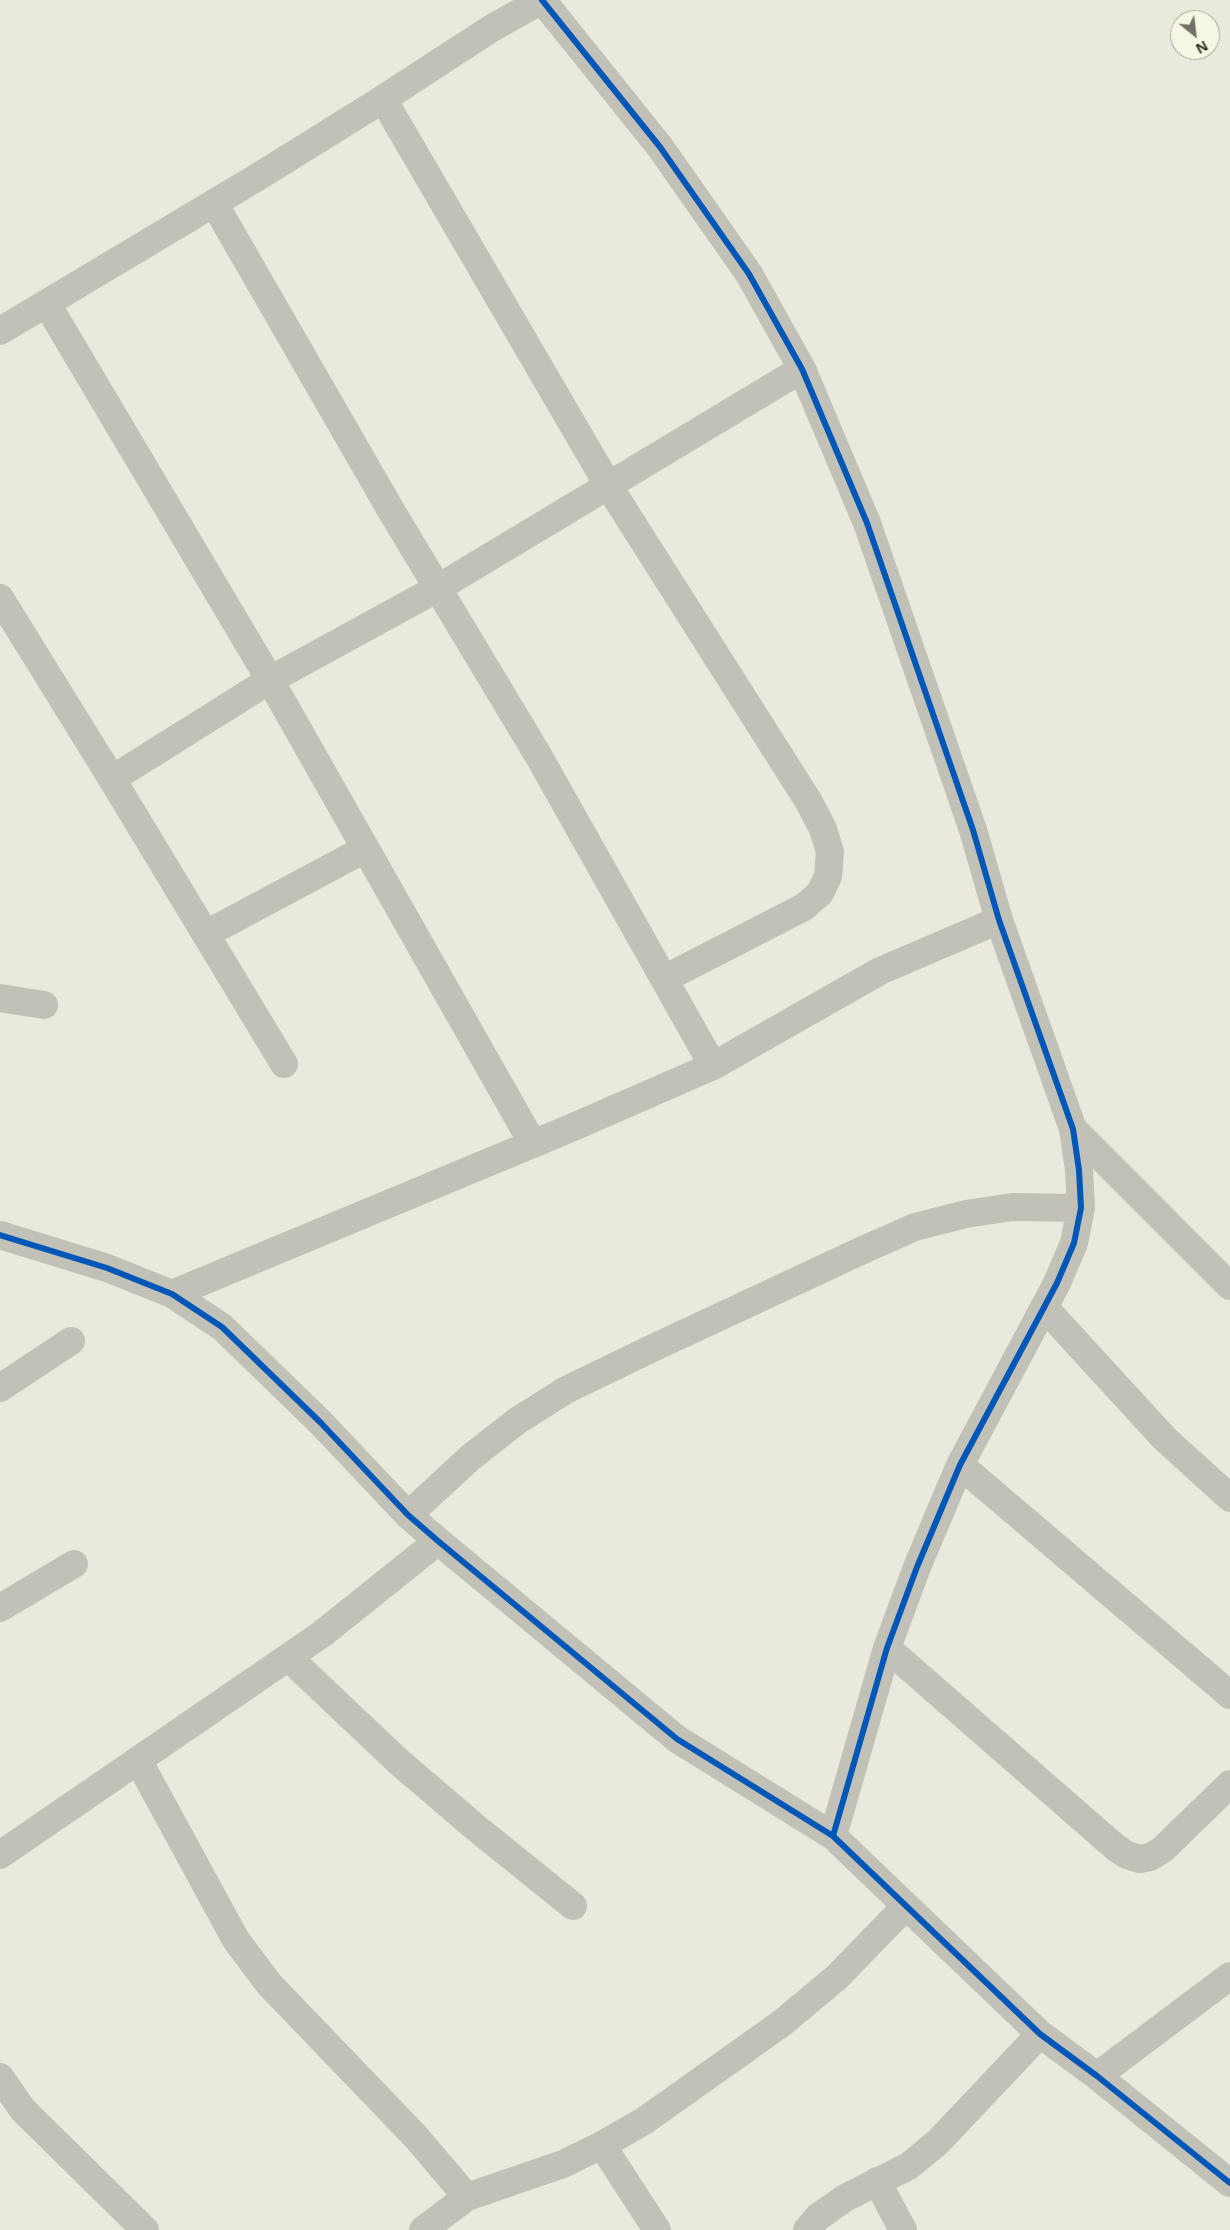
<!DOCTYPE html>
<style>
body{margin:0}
#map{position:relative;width:1230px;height:2230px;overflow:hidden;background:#eae9de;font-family:"Open Sans",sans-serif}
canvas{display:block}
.north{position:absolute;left:1170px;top:10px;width:50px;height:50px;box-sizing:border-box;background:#f6f6e5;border:1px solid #a8a699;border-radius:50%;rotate:151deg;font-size:14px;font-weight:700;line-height:20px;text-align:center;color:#322f27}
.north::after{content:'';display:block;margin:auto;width:18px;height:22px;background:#727067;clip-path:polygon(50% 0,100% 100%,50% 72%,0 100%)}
</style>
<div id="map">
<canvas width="1230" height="2230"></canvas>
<div class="north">N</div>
</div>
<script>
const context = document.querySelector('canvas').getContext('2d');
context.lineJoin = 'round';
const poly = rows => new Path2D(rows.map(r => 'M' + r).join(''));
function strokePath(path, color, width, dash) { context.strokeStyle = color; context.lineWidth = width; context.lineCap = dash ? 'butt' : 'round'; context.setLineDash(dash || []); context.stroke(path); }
strokePath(poly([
 [542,0,660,147,749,274,802,369,867,523,973,830,999,920,1073,1129,1079,1170,1081,1208,1074,1243,1057,1283,960,1465,917,1567,887,1648,833,1836],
 [383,99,608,485,809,802,823,829,830,852,828,876,820,893,804,907,664,979],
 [214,203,392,512,538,755,713,1066],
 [47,304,270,680,533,1144],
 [0,331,261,175,383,99,492,28,542,0],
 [0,598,112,779,284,1064],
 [112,779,270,680,438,588,802,369],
 [206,934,365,849],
 [0,998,44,1005],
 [1073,1129,1230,1286],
 [0,1235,107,1268,172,1294,222,1327,320,1422,408,1515,438,1541,677,1739,833,1836,1040,2034,1097,2076,1230,2183],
 [172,1294,571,1128,713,1066,880,971,999,920],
 [1044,1307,1164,1438,1230,1498],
 [0,1388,71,1341],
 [960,1465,1230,1695],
 [408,1515,471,1457,517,1421,566,1390,655,1347,865,1249,915,1227,966,1214,1012,1207,1081,1208],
 [0,1608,74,1564],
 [887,1648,1115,1847,1127,1855,1140,1859,1150,1857,1162,1850,1230,1784],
 [289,1658,399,1762,475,1827,573,1906],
 [138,1760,236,1940,269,1984,416,2137,467,2197],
 [0,1855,322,1634,438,1541],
 [1097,2076,1230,1976],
 [0,2077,23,2110,145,2230],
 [602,2145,657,2230],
 [877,2181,903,2230],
 [423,2230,467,2197,563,2164,602,2145,644,2121,782,2023,837,1977,906,1906],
 [807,2230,818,2217,845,2198,909,2166,938,2142,1040,2034]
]), '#c2c1b7', 28);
strokePath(poly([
 [542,0,660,147,749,274,802,369,867,523,973,830,999,920,1073,1129,1079,1170,1081,1208,1074,1243,1057,1283,960,1465,917,1567,887,1648,833,1836],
 [0,1235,107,1268,172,1294,222,1327,320,1422,408,1515,438,1541,677,1739,833,1836,1040,2034,1097,2076,1230,2183]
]), '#0057b8', 6);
</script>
